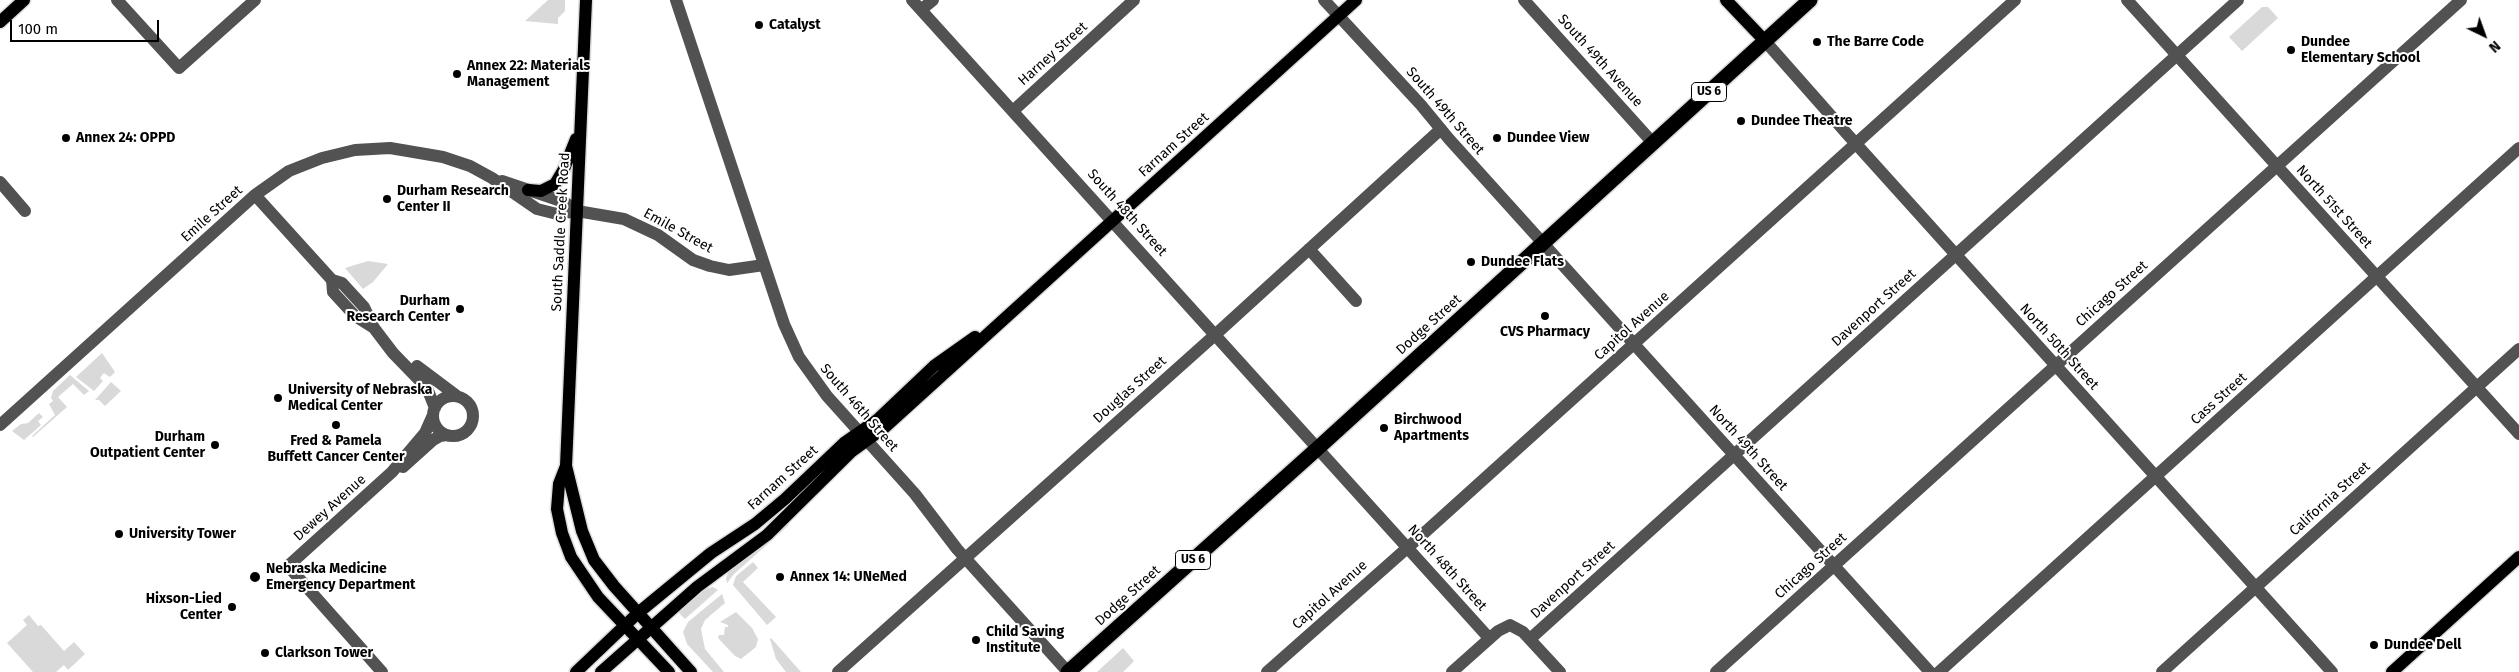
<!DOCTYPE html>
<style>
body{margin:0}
#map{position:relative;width:2519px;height:672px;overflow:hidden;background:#fff;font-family:"Fira Sans",sans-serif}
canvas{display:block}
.north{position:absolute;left:2459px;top:10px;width:50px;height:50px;-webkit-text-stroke:4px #fff;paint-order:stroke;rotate:138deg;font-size:14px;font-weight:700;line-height:20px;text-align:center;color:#000}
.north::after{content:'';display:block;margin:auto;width:18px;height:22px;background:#000;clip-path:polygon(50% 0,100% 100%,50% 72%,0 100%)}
.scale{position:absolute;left:10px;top:20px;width:149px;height:22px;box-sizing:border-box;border:2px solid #000;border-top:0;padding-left:6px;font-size:15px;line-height:18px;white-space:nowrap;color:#000;-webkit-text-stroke:4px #fff;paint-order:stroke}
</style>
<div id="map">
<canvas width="2519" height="672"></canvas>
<div class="north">N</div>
<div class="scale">100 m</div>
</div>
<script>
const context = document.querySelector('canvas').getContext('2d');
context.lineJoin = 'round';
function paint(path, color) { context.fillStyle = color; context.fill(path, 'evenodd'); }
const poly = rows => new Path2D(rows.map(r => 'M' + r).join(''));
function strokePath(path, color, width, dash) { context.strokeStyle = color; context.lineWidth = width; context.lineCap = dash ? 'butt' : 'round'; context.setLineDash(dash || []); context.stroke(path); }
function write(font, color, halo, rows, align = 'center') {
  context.font = font + ' "Fira Sans",sans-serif'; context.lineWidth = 4; context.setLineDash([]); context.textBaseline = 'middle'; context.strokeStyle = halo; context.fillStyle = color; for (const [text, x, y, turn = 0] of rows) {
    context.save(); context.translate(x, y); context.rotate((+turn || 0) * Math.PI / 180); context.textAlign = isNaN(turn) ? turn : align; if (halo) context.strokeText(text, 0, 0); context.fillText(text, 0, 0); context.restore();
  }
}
paint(poly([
 [548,0,565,0,565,11,558,18,558,24,525,21],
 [2262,7,2268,7,2278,18,2242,51,2229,37],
 [368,261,388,264,373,282,363,289,345,268],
 [102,353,115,372,110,377,104,373,100,378,103,381,94,391,76,377],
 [70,375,89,391,84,395,73,384,58,397,67,407,33,437,32,436,55,415,49,404,53,401,51,398,53,391],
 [111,382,121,391,105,406,99,400,95,400],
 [39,413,43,417,38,421,41,425,24,440,12,431,21,424,28,423],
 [787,523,789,525,734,574,727,583,726,578,729,571],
 [753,562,758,568,743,582,776,617,767,625,733,585,736,576],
 [713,587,718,590,685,619,678,612,706,589],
 [722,594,725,603,705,620,701,629,705,649,724,672,713,672,687,644,683,632,688,622],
 [736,612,752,628,758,639,756,647,741,659,735,656,718,638,719,635,724,635,725,627,728,627,728,625,720,622],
 [29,615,38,626,41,625,64,651,74,642,85,654,68,670,64,665,56,672,33,672,7,643,27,625,23,620],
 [770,639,771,638,801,672,786,672,776,659],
 [1123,648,1134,661,1123,672,1097,672]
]), '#d9d9d9');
const major = poly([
 [586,0,566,466,582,531,594,560,614,586,691,672],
 [1726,0,1765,41],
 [0,22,24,0],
 [528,190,541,191,555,184,564,169,576,139],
 [566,466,559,484,557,509,562,533,571,557,598,597,669,672],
 [576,672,638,613,711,553,755,524,785,499,844,443,877,420,934,366,975,337],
 [601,672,697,587,767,535,851,452,884,428,1356,0],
 [2392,672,2519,557]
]);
const highway = poly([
 [1068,672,1318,448,1810,0]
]);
strokePath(major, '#dbdbdb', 15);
strokePath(highway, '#dbdbdb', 18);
strokePath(poly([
 [117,0,179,68,255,0],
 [676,0,784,324,799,357,827,396,915,494,957,549,1068,672],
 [912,0,1489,638],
 [1324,0,1421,105,1449,139,1930,672],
 [1524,0,1653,143],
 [2127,0,2519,434],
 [922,9,933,0],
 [1765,41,1848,135,2332,672],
 [1014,110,1134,0],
 [502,181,564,202,577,211],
 [0,182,25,211],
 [255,195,332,280,342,283,364,307,374,328,393,353,427,388,435,408],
 [1309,249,1356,301],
 [332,280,333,292,355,316,374,328],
 [417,366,457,396],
 '433 416a20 20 0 1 1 40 0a20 20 0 1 1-40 0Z',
 [0,425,255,195,289,171,322,158,355,150,390,148,443,157,470,166,492,178,537,209,557,214,577,211,624,219,658,235,693,260,710,266,729,270,764,265],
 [403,467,433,440,440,436,447,435],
 [1530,639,2238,0],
 [382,672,288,566,392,472,425,433,433,415],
 [838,672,1216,334,1441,129],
 [1267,672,1423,534,2015,0],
 [1452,672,1498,631,1510,625,1523,632,1560,672],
 [1716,672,2461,0],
 [1939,672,2519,148],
 [2162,672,2519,349]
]), '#525252', 12);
strokePath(major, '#000', 12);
strokePath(highway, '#000', 15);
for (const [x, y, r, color] of [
 [759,25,5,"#000"],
 [1817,42,5,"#000"],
 [2291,50,5,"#000"],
 [457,74,5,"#000"],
 [1741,121,5,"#000"],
 [66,138,5,"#000"],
 [1497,138,5,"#000"],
 [387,199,5,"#000"],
 [1471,262,5,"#000"],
 [460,309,5,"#000"],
 [1545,316,5,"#000"],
 [278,398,5,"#000"],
 [336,425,5,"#000"],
 [1384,428,5,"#000"],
 [215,445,5,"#000"],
 [119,534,5,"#000"],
 [255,577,6,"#000"],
 [780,577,5,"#000"],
 [232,607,5,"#000"],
 [976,640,5,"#000"],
 [2374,645,5,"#000"],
 [265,653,5,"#000"]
]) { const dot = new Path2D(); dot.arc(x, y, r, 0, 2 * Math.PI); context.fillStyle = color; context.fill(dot); strokePath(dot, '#fff', 2); }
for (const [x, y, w] of [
 [1709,92,35],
 [1193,560,35]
]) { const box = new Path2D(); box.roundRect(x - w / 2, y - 9.5, w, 19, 4); context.fillStyle = '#fff'; context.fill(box); strokePath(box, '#000', 1); }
write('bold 12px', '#000', null, [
 ["US 6",1709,92],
 ["US 6",1193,560]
]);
write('bold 14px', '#000', '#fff', [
 ["Catalyst",769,25],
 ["The Barre Code",1827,42],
 ["Dundee",2301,42],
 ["Elementary School",2301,58],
 ["Annex 22: Materials",467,66],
 ["Management",467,82],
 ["Dundee Theatre",1751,121],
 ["Annex 24: OPPD",76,138],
 ["Dundee View",1507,138],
 ["Durham Research",397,191],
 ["Center II",397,207],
 ["Dundee Flats",1481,262],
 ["Durham",450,301,"right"],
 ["Research Center",450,317,"right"],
 ["CVS Pharmacy",1545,332,"center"],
 ["University of Nebraska",288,390],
 ["Medical Center",288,406],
 ["Birchwood",1394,420],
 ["Apartments",1394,436],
 ["Durham",205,437,"right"],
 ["Outpatient Center",205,453,"right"],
 ["Fred & Pamela",336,441,"center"],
 ["Buffett Cancer Center",336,457,"center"],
 ["University Tower",129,534],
 ["Nebraska Medicine",266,569],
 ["Emergency Department",266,585],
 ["Annex 14: UNeMed",790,577],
 ["Hixson-Lied",222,599,"right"],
 ["Center",222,615,"right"],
 ["Child Saving",986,632],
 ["Institute",986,648],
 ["Dundee Dell",2384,645],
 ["Clarkson Tower",275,653]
], 'left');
write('14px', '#000', '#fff', [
 ["Harney Street",1053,54,-42],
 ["South 49th Avenue",1600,61,48],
 ["South 49th Street",1445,111,49],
 ["Farnam Street",1174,145,-42],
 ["North 51st Street",2334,207,48],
 ["South 48th Street",1127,213,48],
 ["Emile Street",212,214,-42],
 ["Emile Street",678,231,29],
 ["South Saddle Creek Road",561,232,-87],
 ["Chicago Street",2112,294,-42],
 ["Davenport Street",1874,308,-42],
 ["Dodge Street",1429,325,-42],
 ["Capitol Avenue",1632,326,-42],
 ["North 50th Street",2059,347,48],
 ["Douglas Street",1130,390,-42],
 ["Cass Street",2219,399,-42],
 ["South 46th Street",859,408,49],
 ["North 49th Street",1748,448,48],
 ["Farnam Street",783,478,-42],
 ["California Street",2330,499,-42],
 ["Dewey Avenue",330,508,-42],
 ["Chicago Street",1811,566,-42],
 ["North 48th Street",1447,568,48],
 ["Davenport Street",1573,580,-42],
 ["Capitol Avenue",1330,595,-42],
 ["Dodge Street",1128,596,-42]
]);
</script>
